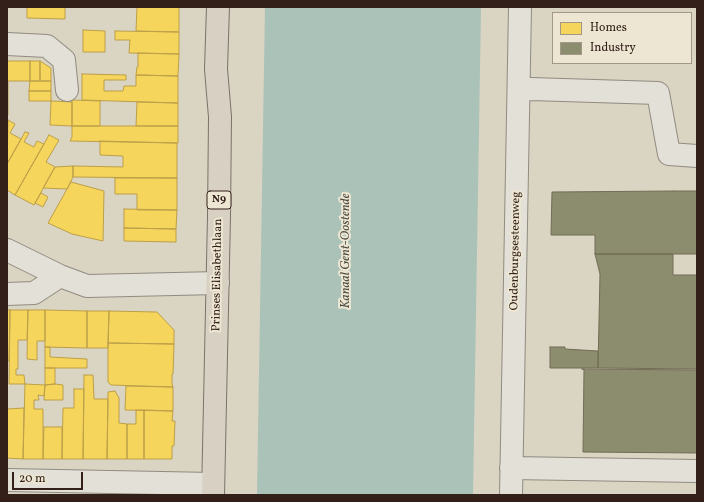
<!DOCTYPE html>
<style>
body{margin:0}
#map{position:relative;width:704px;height:502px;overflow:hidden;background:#dad4c3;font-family:Vollkorn,serif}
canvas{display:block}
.frame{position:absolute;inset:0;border:8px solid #332119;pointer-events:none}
.legend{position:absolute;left:552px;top:12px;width:140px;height:52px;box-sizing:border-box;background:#ede6d2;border:1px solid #a39788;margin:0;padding:5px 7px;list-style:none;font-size:12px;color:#332119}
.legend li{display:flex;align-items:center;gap:8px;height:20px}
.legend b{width:20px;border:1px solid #a39788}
.scale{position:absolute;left:12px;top:472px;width:71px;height:18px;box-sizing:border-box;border:2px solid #332119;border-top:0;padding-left:5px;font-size:12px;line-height:14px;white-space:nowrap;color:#332119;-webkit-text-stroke:3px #ede6d2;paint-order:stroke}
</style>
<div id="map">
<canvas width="704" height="502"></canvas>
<div class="frame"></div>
<ul class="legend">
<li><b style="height:11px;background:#f6d55c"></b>Homes</li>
<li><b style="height:11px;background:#8c8c6e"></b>Industry</li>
</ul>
<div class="scale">20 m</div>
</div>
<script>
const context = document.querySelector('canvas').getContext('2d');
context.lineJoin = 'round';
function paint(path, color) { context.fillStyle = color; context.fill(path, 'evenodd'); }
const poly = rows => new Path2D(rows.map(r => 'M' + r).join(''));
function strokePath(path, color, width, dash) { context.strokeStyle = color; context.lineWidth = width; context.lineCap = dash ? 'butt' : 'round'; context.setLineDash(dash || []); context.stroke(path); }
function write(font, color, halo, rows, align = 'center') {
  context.font = font + ' Vollkorn,serif'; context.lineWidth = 4; context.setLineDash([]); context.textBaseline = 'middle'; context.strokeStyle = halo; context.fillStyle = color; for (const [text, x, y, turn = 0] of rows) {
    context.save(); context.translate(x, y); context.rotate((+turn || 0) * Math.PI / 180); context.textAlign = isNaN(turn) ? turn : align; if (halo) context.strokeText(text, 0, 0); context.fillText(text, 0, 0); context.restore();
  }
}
paint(poly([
 [265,7,481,7,473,495,257,495]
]), '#aac2b8');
const homes = poly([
 [27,7,65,7,65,19,27,18,27,7],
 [137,7,179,7,179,32,136,31,137,7],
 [83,30,105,31,105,52,83,52,83,30],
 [115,31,179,32,179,54,129,53,130,40,115,40,115,31],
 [138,53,179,54,178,76,136,75,137,67,138,67,138,53],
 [7,61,30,61,30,81,8,81,8,115,7,115,7,61],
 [30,61,40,61,40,81,30,81,30,61],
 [40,61,51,68,51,81,40,81,40,61],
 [82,74,126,75,126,80,104,80,104,91,123,91,124,86,136,86,136,75,178,76,178,103,82,100,82,74],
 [30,81,51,81,51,91,29,91,30,81],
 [29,91,51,91,51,101,29,101,29,91],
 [72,100,101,101,100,102,100,126,72,126,72,100],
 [51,101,72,102,72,126,50,125,51,101],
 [137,102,178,103,178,126,136,126,137,102],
 [8,120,15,124,10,133,21,139,7,164,8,120],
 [72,126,178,126,178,143,70,141,72,137,72,126],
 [25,132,29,133,24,142,34,147,37,141,44,144,15,195,7,190,7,164,25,132],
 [49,135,59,140,46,162,55,167,34,205,15,195,49,135],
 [100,141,177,143,177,178,73,177,73,166,123,167,123,156,100,155,100,141],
 [73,166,73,177,67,189,43,188,55,167,73,166],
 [115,178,177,178,177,210,137,210,137,194,115,194,115,178],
 [71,182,104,191,103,241,72,234,48,223,71,182],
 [41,193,48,197,43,207,35,203,41,193],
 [124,209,177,210,176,229,124,228,124,209],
 [124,228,176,229,176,242,124,241,124,228],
 [7,310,10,310,9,361,7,361,7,310],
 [10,310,28,310,27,340,18,340,18,369,16,369,16,375,24,375,25,384,9,384,10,310],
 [28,310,45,310,45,341,37,341,37,360,27,359,28,310],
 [45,310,87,311,87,348,45,347,45,310],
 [87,311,109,311,108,348,87,348,87,311],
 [109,311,157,312,174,330,174,344,108,343,109,311],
 [108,343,174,344,173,374,172,374,172,384,173,387,111,385,108,382,108,343],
 [45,347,50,347,50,357,87,359,87,368,45,368,45,347],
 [45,368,55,368,55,384,45,385,45,368],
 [84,375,93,375,94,399,108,399,107,459,83,459,84,375],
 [25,384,45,385,44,396,38,395,39,400,34,400,34,409,43,409,43,459,23,459,25,384],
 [55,384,63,385,63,400,44,400,45,385,55,384],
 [126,386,173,387,173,411,125,410,126,386],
 [74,389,84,389,83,459,62,459,63,408,74,408,74,389],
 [115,391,119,398,119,423,127,424,127,459,107,459,108,392,115,391],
 [24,408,23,459,7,458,7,409,24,408],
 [136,410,144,410,144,459,127,459,127,424,136,424,136,410],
 [144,410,173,411,172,421,175,421,174,446,172,446,172,459,144,459,144,410],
 [44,427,62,427,62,459,43,459,44,427]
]);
paint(homes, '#f6d55c');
strokePath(homes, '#bc9f48', 1);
const industry = poly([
 [674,191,697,191,697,254,595,254,595,235,551,235,552,192,674,191],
 [595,254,673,254,673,275,697,275,697,369,598,368,600,274,595,254],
 [550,347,565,347,565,349,598,351,598,368,550,368,550,347],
 [582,369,697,370,697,453,583,452,584,369,582,369]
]);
paint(industry, '#8c8c6e');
strokePath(industry, '#716c54', 1);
const minor = poly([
 [7,44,47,46,64,60,67,90],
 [519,90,531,89,658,93,669,154,697,156],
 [7,250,60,276,87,286,218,283],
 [7,294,34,293,60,276],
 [511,468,697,471],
 [7,480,213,484],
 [511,495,520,7]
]);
const major = poly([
 [213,495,219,216,220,117,216,69,218,7]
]);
strokePath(minor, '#918b81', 24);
strokePath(major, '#7a736a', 24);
strokePath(minor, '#e2e0d7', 22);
strokePath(major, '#d7d0c3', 22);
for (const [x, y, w] of [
 [219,200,24]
]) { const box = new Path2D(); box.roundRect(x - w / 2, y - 9, w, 18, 3); context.fillStyle = '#ede6d2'; context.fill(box); strokePath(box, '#332119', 1); }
write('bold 11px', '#332119', null, [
 ["N9",219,200]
]);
write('12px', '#332119', '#ede6d2', [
 ["Oudenburgsesteenweg",516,251,-89],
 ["Prinses Elisabethlaan",218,275,-89]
]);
write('italic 13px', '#504f47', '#ede6d2', [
 ["Kanaal Gent-Oostende",347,251,-90]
]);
</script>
